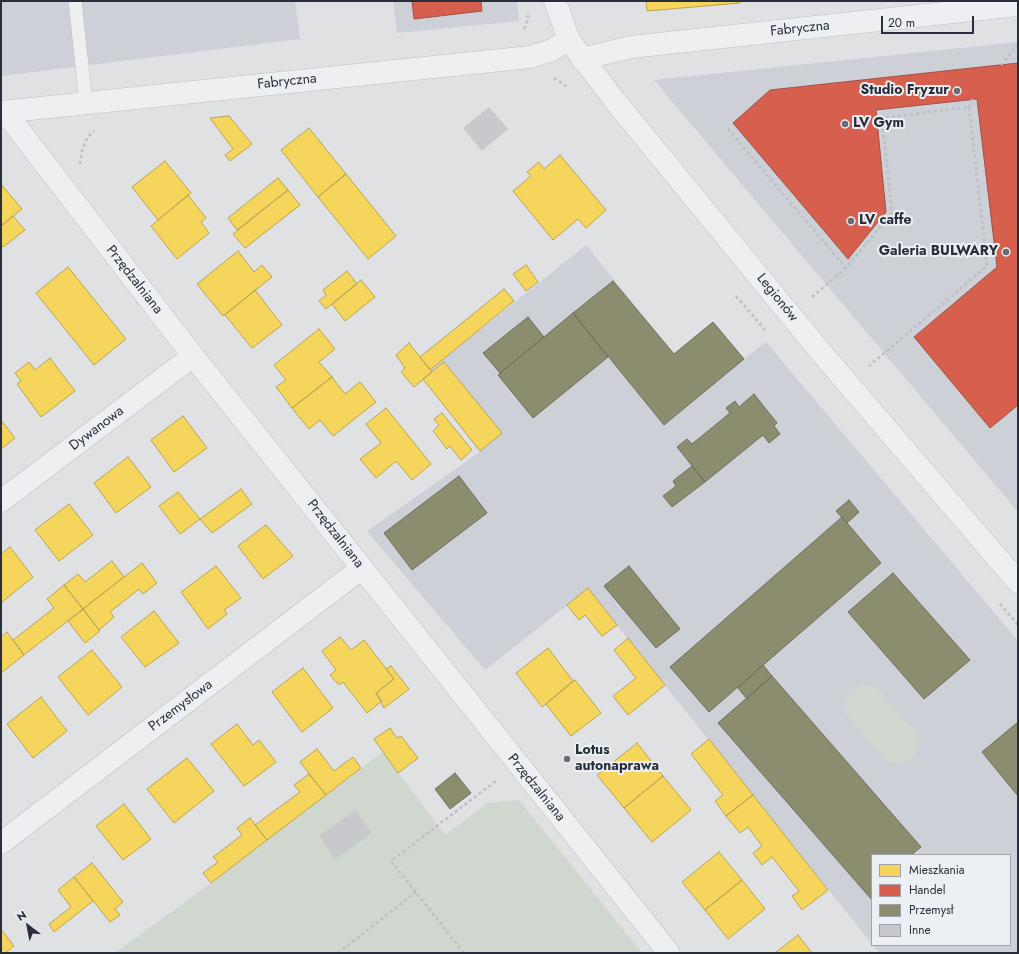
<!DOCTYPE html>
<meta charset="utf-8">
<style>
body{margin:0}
#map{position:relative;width:1019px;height:954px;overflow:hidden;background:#dfe1e3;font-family:Jost,sans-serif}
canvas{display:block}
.frame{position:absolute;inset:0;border:2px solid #282e3a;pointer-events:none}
.legend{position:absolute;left:871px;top:854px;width:140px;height:92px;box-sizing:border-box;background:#eceff3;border:1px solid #9ea2a9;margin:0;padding:5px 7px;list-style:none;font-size:12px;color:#282e3a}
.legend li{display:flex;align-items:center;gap:8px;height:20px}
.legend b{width:20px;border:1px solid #9ea2a9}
.north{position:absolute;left:8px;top:906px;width:40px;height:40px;-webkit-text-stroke:3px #eceff3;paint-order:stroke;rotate:328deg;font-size:11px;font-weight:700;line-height:16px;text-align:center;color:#282e3a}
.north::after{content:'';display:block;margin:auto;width:14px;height:18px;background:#282e3a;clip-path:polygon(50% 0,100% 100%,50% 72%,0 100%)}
.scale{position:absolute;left:881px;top:16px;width:93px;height:18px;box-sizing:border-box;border:2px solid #282e3a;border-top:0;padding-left:5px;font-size:12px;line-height:14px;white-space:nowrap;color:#282e3a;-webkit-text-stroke:3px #eceff3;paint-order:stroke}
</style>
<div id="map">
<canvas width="1019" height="954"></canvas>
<div class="frame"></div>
<ul class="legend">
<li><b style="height:11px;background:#f6d55c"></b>Mieszkania</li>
<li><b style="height:11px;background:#d6604d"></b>Handel</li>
<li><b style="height:11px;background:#8c8c6e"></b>Przemysł</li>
<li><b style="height:11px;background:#c7c9cc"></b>Inne</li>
</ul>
<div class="north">N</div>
<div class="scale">20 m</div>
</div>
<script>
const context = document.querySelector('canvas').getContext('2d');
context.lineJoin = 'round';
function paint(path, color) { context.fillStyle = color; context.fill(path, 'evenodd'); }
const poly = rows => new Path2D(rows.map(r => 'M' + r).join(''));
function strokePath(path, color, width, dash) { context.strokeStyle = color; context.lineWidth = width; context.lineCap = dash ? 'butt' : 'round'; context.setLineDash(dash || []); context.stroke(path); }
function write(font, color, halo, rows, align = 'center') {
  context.font = font + ' Jost,sans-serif'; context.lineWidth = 4; context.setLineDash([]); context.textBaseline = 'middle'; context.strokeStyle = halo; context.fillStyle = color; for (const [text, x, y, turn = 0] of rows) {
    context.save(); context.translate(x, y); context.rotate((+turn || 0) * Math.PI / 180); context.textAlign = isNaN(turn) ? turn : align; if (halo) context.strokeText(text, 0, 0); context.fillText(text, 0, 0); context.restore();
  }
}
paint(poly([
 [1,1,295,1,300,39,1,76],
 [393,1,517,1,519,21,397,33],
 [1018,42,1018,512,654,80],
 [586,245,674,354,713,322,744,359,766,342,1018,641,1018,953,879,953,873,945,1010,945,1010,855,872,855,872,944,588,589,485,670,367,531,480,452,423,379,430,370]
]), '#cdd0d6');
paint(poly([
 [862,684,877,688,918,735,919,747,912,758,900,764,887,762,846,714,844,703,850,691],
 [383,752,445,835,487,803,519,800,642,953,115,953,211,883]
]), '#d0d7cf');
const homes = poly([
 [646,1,740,1,740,3,647,11,646,1],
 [229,116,252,144,230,161,225,155,233,149,210,118,229,116],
 [309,128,346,174,318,197,281,150,309,128],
 [560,155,606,210,586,228,578,219,553,240,513,191,531,176,527,172,539,162,544,169,560,155],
 [165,161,191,193,158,220,132,187,165,161],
 [346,174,396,236,368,259,318,197,346,174],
 [278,178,288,190,237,230,228,218,278,178],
 [1,184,22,209,1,226,1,184],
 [288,190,300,205,245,248,233,234,288,190],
 [188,195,206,218,201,222,209,233,177,259,151,226,188,195],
 [13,216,25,230,3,247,1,245,1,226,13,216],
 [238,251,254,272,262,265,272,277,223,316,197,284,238,251],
 [526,265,538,282,526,291,513,274,526,265],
 [68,267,126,339,94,365,36,293,68,267],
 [347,271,357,284,326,309,319,301,326,295,323,290,347,271],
 [361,280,375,297,345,321,332,304,361,280],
 [504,289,514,301,430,370,420,357,504,289],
 [255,290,282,325,252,348,225,315,255,290],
 [319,329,335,349,319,362,332,377,292,408,276,387,286,380,274,365,319,329],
 [409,343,432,372,414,387,401,372,405,368,396,355,409,343],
 [50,358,75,391,41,417,17,384,21,381,15,373,29,362,35,370,50,358],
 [444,362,502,433,480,451,423,379,444,362],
 [332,377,345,394,360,382,376,402,333,436,320,420,309,429,292,408,332,377],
 [386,408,431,464,412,480,396,461,376,478,360,459,381,443,366,424,386,408],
 [442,413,472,450,461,460,450,446,447,449,433,431,439,425,434,419,442,413],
 [183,416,207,448,174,472,151,440,183,416],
 [1,420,15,438,1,449,1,420],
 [128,457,151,487,116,513,94,483,128,457],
 [241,489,252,504,212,533,200,519,241,489],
 [178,492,200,519,180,534,159,506,178,492],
 [69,504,93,535,59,561,35,530,69,504],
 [266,525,293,556,263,579,238,546,266,525],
 [10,547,33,577,1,603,1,554,10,547],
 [112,561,124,577,83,609,64,585,78,574,85,582,112,561],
 [142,563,157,583,143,594,139,589,110,612,114,617,99,630,83,609,142,563],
 [216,566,241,598,224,610,227,614,208,629,181,592,216,566],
 [64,585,83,609,24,655,13,640,54,608,47,599,64,585],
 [588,588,617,625,602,636,585,615,579,620,567,605,588,588],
 [83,609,100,631,85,643,68,621,83,609],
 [154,611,179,643,145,667,121,637,154,611],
 [7,632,24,655,1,673,1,637,7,632],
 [340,637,351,650,364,640,394,679,376,693,382,701,367,713,343,682,339,685,330,675,336,670,322,651,340,637],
 [628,638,665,685,628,715,613,696,636,678,614,650,628,638],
 [548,648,573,681,542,707,516,673,548,648],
 [92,650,122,687,88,715,58,677,92,650],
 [391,666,409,689,384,708,376,693,394,679,386,669,391,666],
 [303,668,333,708,302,732,272,692,303,668],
 [575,680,601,713,571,736,546,704,575,680],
 [41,697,67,731,33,758,7,724,41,697],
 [237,724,253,745,259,740,276,762,244,786,211,744,237,724],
 [390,728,397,738,401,736,418,758,398,773,374,739,390,728],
 [709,739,753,795,726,816,715,801,723,795,691,754,709,739],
 [637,743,663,776,624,808,597,775,637,743],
 [317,749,334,771,353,757,361,768,326,795,300,762,317,749],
 [187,758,214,791,174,823,147,789,187,758],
 [309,774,326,795,267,840,255,825,300,792,294,785,309,774],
 [663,776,691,810,652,842,624,808,663,776],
 [753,795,828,890,802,910,792,896,799,891,772,857,762,865,753,853,762,846,748,827,740,833,726,816,753,795],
 [124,804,151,839,123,860,96,826,124,804],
 [250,818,267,840,211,883,203,873,218,862,213,857,242,835,237,828,250,818],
 [719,852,742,880,705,910,682,882,719,852],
 [92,863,123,902,115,909,120,915,110,922,74,877,92,863],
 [74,877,93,901,54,932,49,924,71,907,58,890,74,877],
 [742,880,765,909,728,939,705,910,742,880],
 [1,929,14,946,5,953,1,953,1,929],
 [798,935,812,953,775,953,798,935]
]);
paint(homes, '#f6d55c');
strokePath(homes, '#b8a352', 1);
const shops = poly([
 [412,1,481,1,482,11,414,19,412,1],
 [1018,63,1018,405,990,428,914,337,997,267,977,99,876,110,886,212,848,259,733,123,770,90,1018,63]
]);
paint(shops, '#d6604d');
strokePath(shops, '#a25147', 1);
const industry = poly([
 [613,281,674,354,713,322,744,359,664,425,573,313,613,281],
 [573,313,608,357,533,418,498,375,573,313],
 [528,317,544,337,500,373,483,353,528,317],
 [754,394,777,423,774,426,780,434,769,443,763,435,705,482,677,447,687,439,692,444,730,413,726,408,735,401,739,407,754,394],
 [692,466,705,482,672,507,663,496,676,486,673,481,692,466],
 [459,476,487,513,412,570,384,533,459,476],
 [849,500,859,512,847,523,836,511,849,500],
 [842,517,881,563,709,712,670,667,842,517],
 [629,566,680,629,656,648,604,586,629,566],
 [893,573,970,660,924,699,848,612,893,573],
 [763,665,772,676,747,699,738,688,763,665],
 [772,676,921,847,911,855,872,855,872,900,718,723,772,676],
 [1018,722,1018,796,982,752,1018,722],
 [455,773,471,793,450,809,435,789,455,773]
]);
paint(industry, '#8c8c6e');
strokePath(industry, '#6e705e', 1);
paint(poly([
 [489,107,508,129,482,151,463,128],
 [355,810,372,833,335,859,319,836]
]), '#c7c9cc');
const service = poly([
 [75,1,86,103]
]);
const minor = poly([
 [582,59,631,47,1018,5],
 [1,112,530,57,550,51,569,40],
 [5,112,193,356,669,953],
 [1,501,193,356],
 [1,843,362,568]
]);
const tertiary = poly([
 [555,1,569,40,615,101,819,350,1018,582]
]);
strokePath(service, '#bdbfc1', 14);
strokePath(minor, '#bdbfc1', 23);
strokePath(tertiary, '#bdbfc1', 23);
strokePath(poly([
 [524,29,528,19,528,11],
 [1001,65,1018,45],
 [554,78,569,88],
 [969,107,973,99],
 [728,129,846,268],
 [80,164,82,151,87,138,94,131],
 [736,296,765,330],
 [812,297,846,268,892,213,882,118,969,107,987,266,869,366],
 [1000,604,1018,625],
 [338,953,416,892],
 [464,953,391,861,496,781]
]), '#bdbfc3', 2.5, [3, 3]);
strokePath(service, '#eeeff0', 13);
strokePath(minor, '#eeeff0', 22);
strokePath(tertiary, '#eeeff0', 22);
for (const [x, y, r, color] of [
 [957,91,4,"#686d75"],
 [845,124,4,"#686d75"],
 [851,221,4,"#686d75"],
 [1006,252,4,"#686d75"],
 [567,759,4,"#686d75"]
]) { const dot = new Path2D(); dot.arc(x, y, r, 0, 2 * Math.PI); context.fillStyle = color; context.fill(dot); strokePath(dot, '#eceff3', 1.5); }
write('14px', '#282e3a', '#eceff3', [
 ["Fabryczna",800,29,-6],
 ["Fabryczna",287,82,-6],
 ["Przędzalniana",134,280,52],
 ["Legionów",777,298,51],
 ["Dywanowa",97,429,-37],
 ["Przędzalniana",335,534,52],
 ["Przemysłowa",181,706,-37],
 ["Przędzalniana",536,788,51]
]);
write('bold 14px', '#282e3a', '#eceff3', [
 ["Studio Fryzur",949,91,"right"],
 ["LV Gym",853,124],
 ["LV caffe",859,221],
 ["Galeria BULWARY",998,252,"right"],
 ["Lotus",575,751],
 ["autonaprawa",575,767]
], 'left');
</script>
